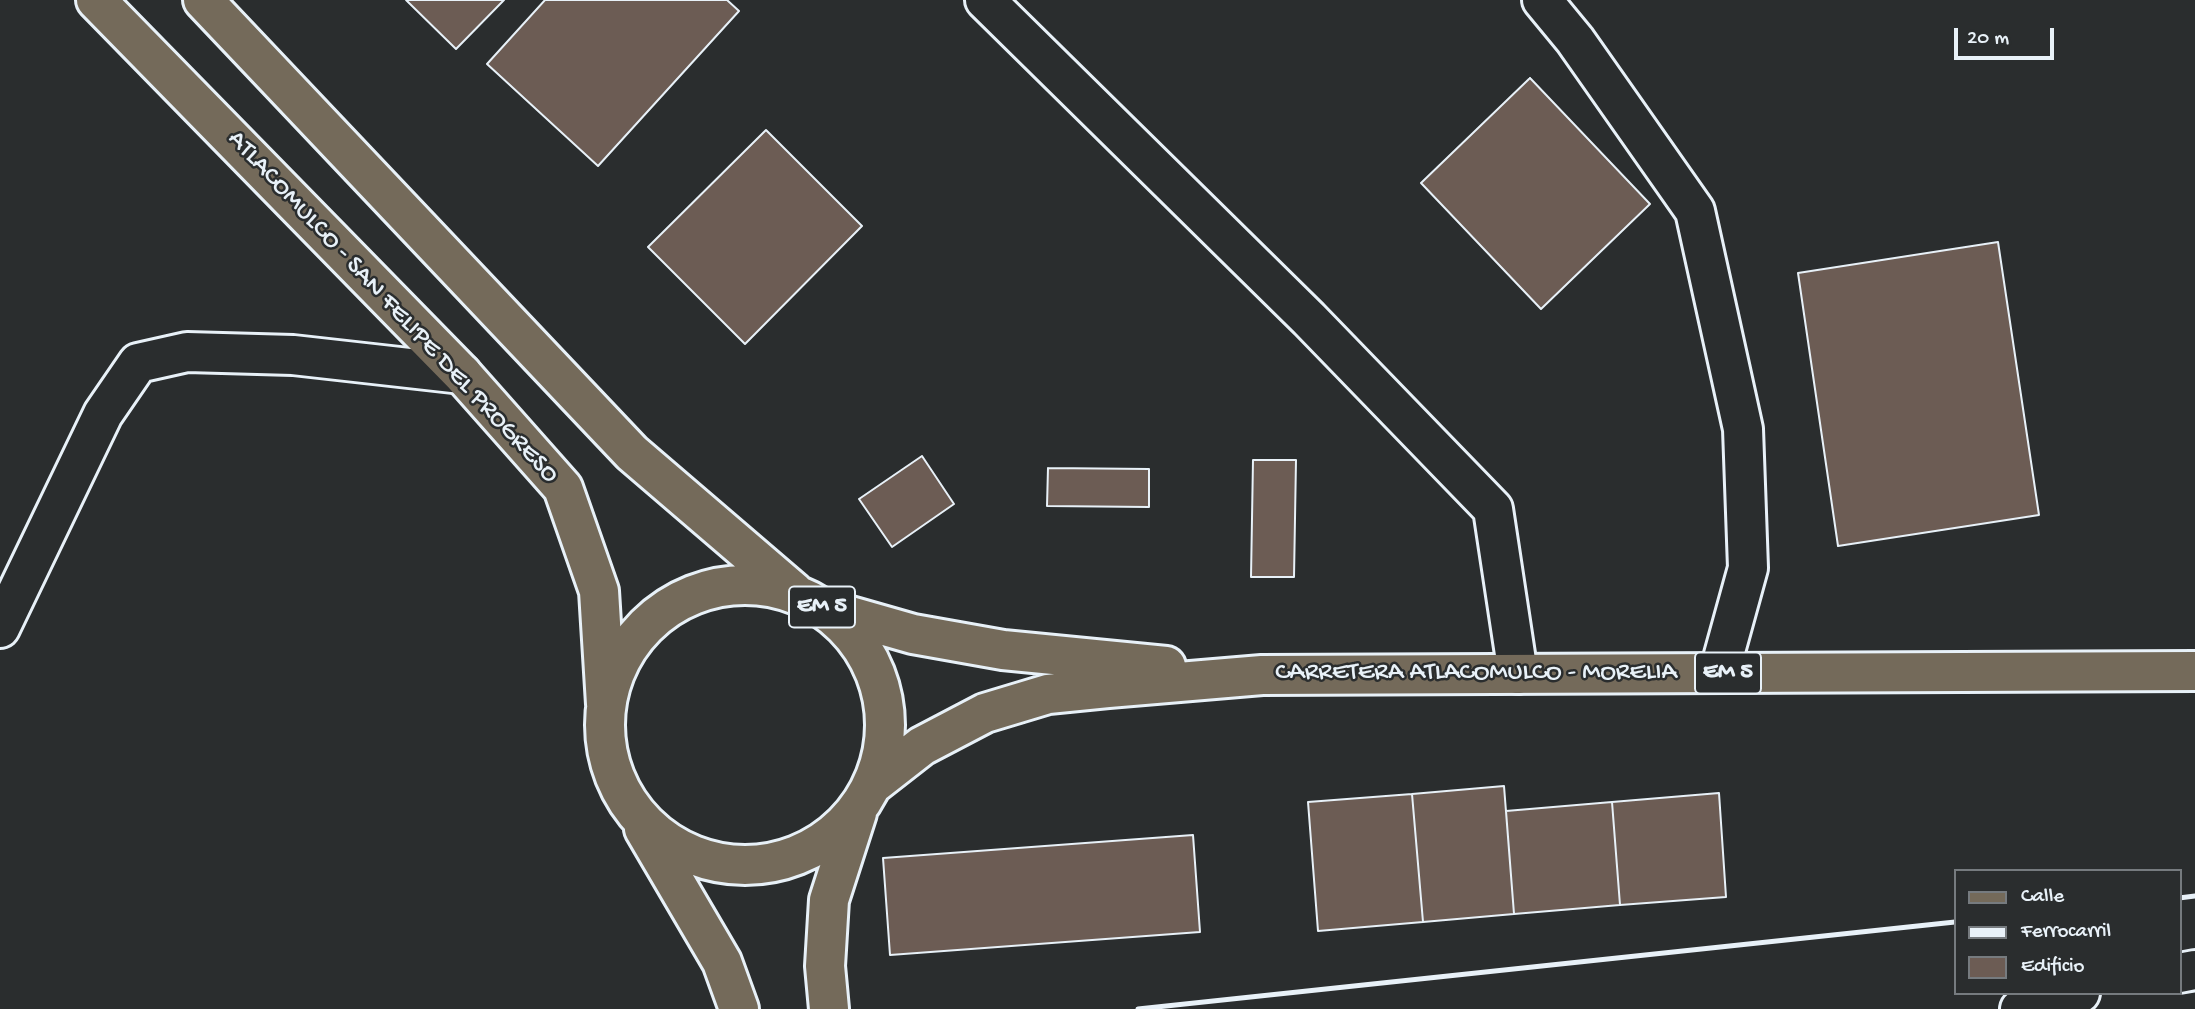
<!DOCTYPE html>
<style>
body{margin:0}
#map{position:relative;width:2195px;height:1009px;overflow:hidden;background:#2a2d2e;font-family:"Gochi Hand",sans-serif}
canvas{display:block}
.legend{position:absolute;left:1954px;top:869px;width:228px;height:126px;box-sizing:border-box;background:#2a2d2e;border:2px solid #767b7f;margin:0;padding:9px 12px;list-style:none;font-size:21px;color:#e8f1f8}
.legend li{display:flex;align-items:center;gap:14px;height:35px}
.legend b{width:35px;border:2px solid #767b7f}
.scale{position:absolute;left:1954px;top:28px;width:100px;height:32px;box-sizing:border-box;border:4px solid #e8f1f8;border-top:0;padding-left:9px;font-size:21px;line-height:24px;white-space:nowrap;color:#e8f1f8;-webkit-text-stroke:5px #2a2d2e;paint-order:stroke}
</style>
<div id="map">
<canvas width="2195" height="1009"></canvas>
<ul class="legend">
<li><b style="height:9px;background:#746a5a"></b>Calle</li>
<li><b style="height:9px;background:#e8f1f8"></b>Ferrocarril</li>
<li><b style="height:19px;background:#6c5c54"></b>Edificio</li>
</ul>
<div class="scale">20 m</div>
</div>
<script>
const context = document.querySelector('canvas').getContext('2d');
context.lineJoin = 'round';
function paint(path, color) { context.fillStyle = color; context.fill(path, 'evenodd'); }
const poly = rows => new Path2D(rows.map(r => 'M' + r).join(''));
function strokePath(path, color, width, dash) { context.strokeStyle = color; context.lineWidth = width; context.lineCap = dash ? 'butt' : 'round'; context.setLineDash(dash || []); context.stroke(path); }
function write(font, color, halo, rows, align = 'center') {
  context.font = font + ' "Gochi Hand",sans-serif'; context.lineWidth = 5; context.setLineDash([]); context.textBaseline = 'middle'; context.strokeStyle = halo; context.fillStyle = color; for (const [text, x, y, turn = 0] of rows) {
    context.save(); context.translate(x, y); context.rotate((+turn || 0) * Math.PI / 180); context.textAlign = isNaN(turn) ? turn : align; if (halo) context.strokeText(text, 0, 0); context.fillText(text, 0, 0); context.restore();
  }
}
const building = poly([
 [406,0,504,0,456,49,406,0],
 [545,0,727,0,739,11,598,166,487,64,545,0],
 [1530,78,1650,204,1541,309,1421,183,1530,78],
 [766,130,862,226,745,344,648,247,766,130],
 [1998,242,2039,515,1838,546,1798,273,1998,242],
 [922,456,954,504,892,547,859,499,922,456],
 [1253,460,1296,460,1294,577,1251,577,1253,460],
 [1048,468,1149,469,1149,507,1047,506,1048,468],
 [1504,786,1514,914,1423,922,1412,794,1504,786],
 [1719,793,1726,897,1620,905,1612,802,1719,793],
 [1412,794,1423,922,1318,931,1308,802,1412,794],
 [1612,802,1620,905,1514,914,1506,811,1612,802],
 [1193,835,1200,932,890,955,883,858,1193,835]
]);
paint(building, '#6c5c54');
strokePath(building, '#e8f1f8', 2);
const minor = poly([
 [985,0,1309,319,1493,509,1518,674],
 [1542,0,1575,40,1695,211,1743,429,1748,568,1719,673],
 [0,628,103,414,138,363,187,352,293,355,462,374],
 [2179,973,2195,970],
 [2020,1009,2080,993]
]);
const major = poly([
 [96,0,462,374,563,488,599,591,606,704],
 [203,0,632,453,794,592],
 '605 725a140 140 0 1 1 280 0a140 140 0 1 1-280 0Z',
 [829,610,913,634,1003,650,1166,666],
 [872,785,922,746,985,713,1048,694,1108,688,1262,675,2195,671],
 [644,829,722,962,739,1009],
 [829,1009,825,966,829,900,857,813]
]);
strokePath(minor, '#e8f1f8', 44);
strokePath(major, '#e8f1f8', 44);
strokePath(minor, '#2a2d2e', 38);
strokePath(major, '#746a5a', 38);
strokePath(poly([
 [2179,898,2195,896],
 [1138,1009,1955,922]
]), '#e8f1f8', 5);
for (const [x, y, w] of [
 [822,607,66],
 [1728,673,66]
]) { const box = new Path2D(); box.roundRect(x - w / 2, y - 20.5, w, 41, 5); context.fillStyle = '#2a2d2e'; context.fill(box); strokePath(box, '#e8f1f8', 2); }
write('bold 24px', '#e8f1f8', null, [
 ["EM 5",822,607],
 ["EM 5",1728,673]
]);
write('26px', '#e8f1f8', '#2a2d2e', [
 ["ATLACOMULCO - SAN FELIPE DEL PROGRESO",392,308,47],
 ["CARRETERA ATLACOMULCO - MORELIA",1476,674]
]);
</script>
